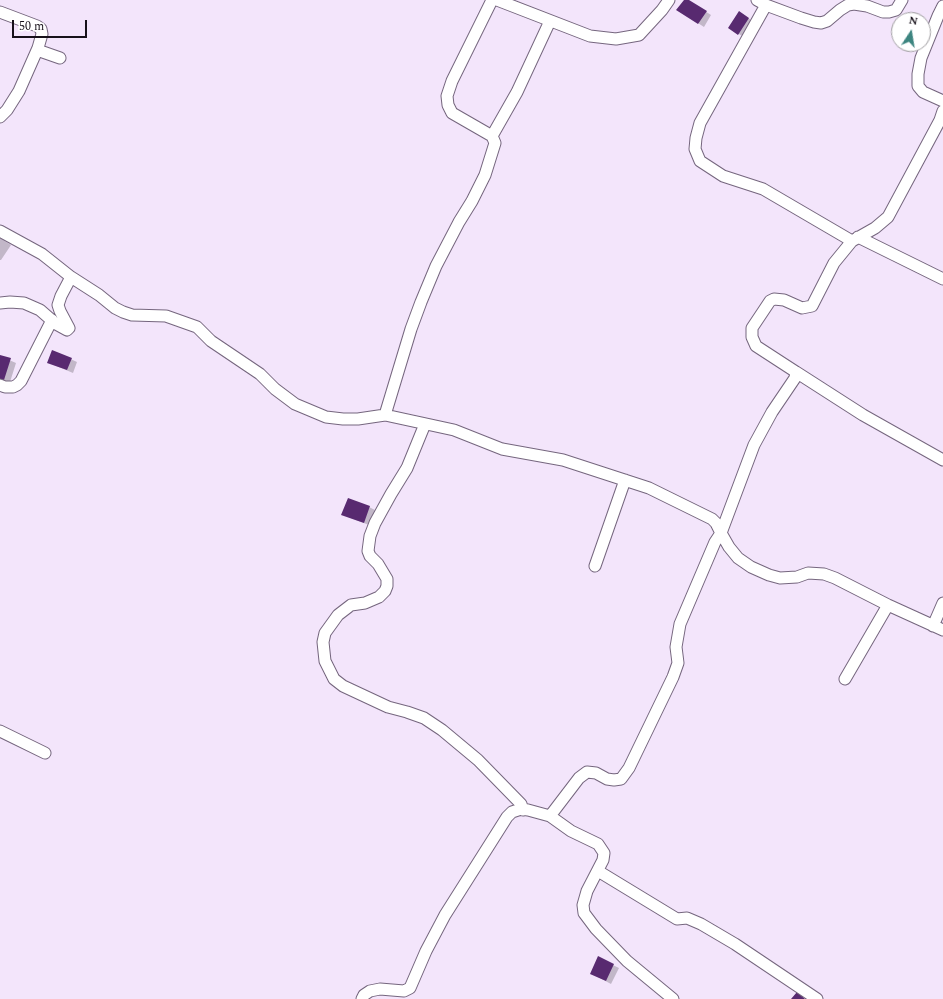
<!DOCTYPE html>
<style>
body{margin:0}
#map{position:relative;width:943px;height:999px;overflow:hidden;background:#f3e5fb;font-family:Spectral,serif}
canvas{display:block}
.north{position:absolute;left:891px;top:12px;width:40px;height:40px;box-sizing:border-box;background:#fff;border:1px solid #a2a0a3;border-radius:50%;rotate:12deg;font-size:11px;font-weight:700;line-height:16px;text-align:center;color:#17111a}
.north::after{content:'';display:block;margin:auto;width:14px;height:18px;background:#3d8580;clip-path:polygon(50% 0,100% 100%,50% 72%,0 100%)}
.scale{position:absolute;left:12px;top:20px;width:75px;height:18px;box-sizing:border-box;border:2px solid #17111a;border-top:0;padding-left:5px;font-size:12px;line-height:14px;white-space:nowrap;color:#17111a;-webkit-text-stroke:3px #fff;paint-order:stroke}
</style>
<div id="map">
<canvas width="943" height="999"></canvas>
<div class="north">N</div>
<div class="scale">50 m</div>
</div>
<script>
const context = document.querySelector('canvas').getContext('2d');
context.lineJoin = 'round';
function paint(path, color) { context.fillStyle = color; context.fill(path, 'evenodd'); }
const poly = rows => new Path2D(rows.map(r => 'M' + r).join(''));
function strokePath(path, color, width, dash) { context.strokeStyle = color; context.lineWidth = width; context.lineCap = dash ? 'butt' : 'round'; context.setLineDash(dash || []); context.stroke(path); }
paint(poly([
 [685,0,688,0,711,15,704,27,678,10],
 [745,16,754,22,744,37,729,28],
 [0,238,11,245,1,260,0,260],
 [53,351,77,362,73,373,54,365],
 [0,356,16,363,10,382,0,379],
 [369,507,375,510,369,525,348,517],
 [598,958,619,968,611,984,596,976]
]), '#0003');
paint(poly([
 [684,0,689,0,707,11,698,24,676,10],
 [739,11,749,18,738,35,728,28],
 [52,350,72,358,67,370,47,363],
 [0,355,11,358,4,380,0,379],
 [348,498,370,506,364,523,341,515],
 [598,956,614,964,606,981,590,974],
 [797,992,805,999,791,999]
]), '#582a70');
const street = poly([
 [497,0,590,36,616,39,639,35,662,10,669,0],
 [757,0,766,5,801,18,814,22,821,23,827,21,840,10,848,5,854,4,867,6,883,12,889,12,896,10,902,0],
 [766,5,700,123,696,138,695,149,700,161,723,176,763,189,852,241],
 [943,6,938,16,921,58,918,74,918,86,923,92,943,101],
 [0,12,37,26,41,29,42,34,38,48,40,51,60,58],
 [0,117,7,110,19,91,38,48],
 [492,136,517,92,550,21],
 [0,231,42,254,71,277,99,295,115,308,123,312,132,315,166,316,197,327,211,341,260,374,275,389,295,404,326,417,343,419,358,419,385,415,454,430,502,449,563,460,649,488,712,519,716,523,721,533,754,445,772,412,795,378,796,372,756,346,752,337,752,328,770,301,774,299,784,300,802,308,812,306,834,263,852,241,875,228,888,217,940,120,943,111],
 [858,237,943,279],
 [0,303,10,302,24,303,40,310,56,324,67,330,69,328,60,311,58,305,61,296,71,277],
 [796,372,863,415,943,460],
 [0,385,5,387,13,387,17,385,21,381,52,320],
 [385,415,411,329,421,302,436,266,459,222,472,201,485,175,495,143,492,136,452,113,448,105,447,96,452,81,492,0],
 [425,424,407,468,391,494,375,523,370,536,368,551,370,556,378,564,387,579,387,586,385,591,379,597,365,603,351,605,338,615,325,633,323,642,325,661,334,679,343,686,388,707,407,712,424,718,442,730,478,760,521,804,523,810],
 [595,566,625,480],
 [933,626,943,603],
 [845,679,888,605],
 [0,731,45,753],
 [598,871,677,919,687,918,701,924,735,944,817,999],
 [362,999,364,995,370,991,380,989,404,991,410,988,426,951,445,915,507,817,512,812,521,809,528,810,550,816],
 [673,999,627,961,596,929,584,913,583,905,587,891,603,860,604,853,598,844,571,831,550,816,579,778,587,772,596,773,607,779,614,780,621,779,629,768,673,677,678,663,676,647,680,624,715,542,721,533,729,547,738,558,751,567,769,575,780,578,797,577,808,573,824,574,835,578,888,605,943,630]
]);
strokePath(street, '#75667e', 13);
strokePath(street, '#fff', 11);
</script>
